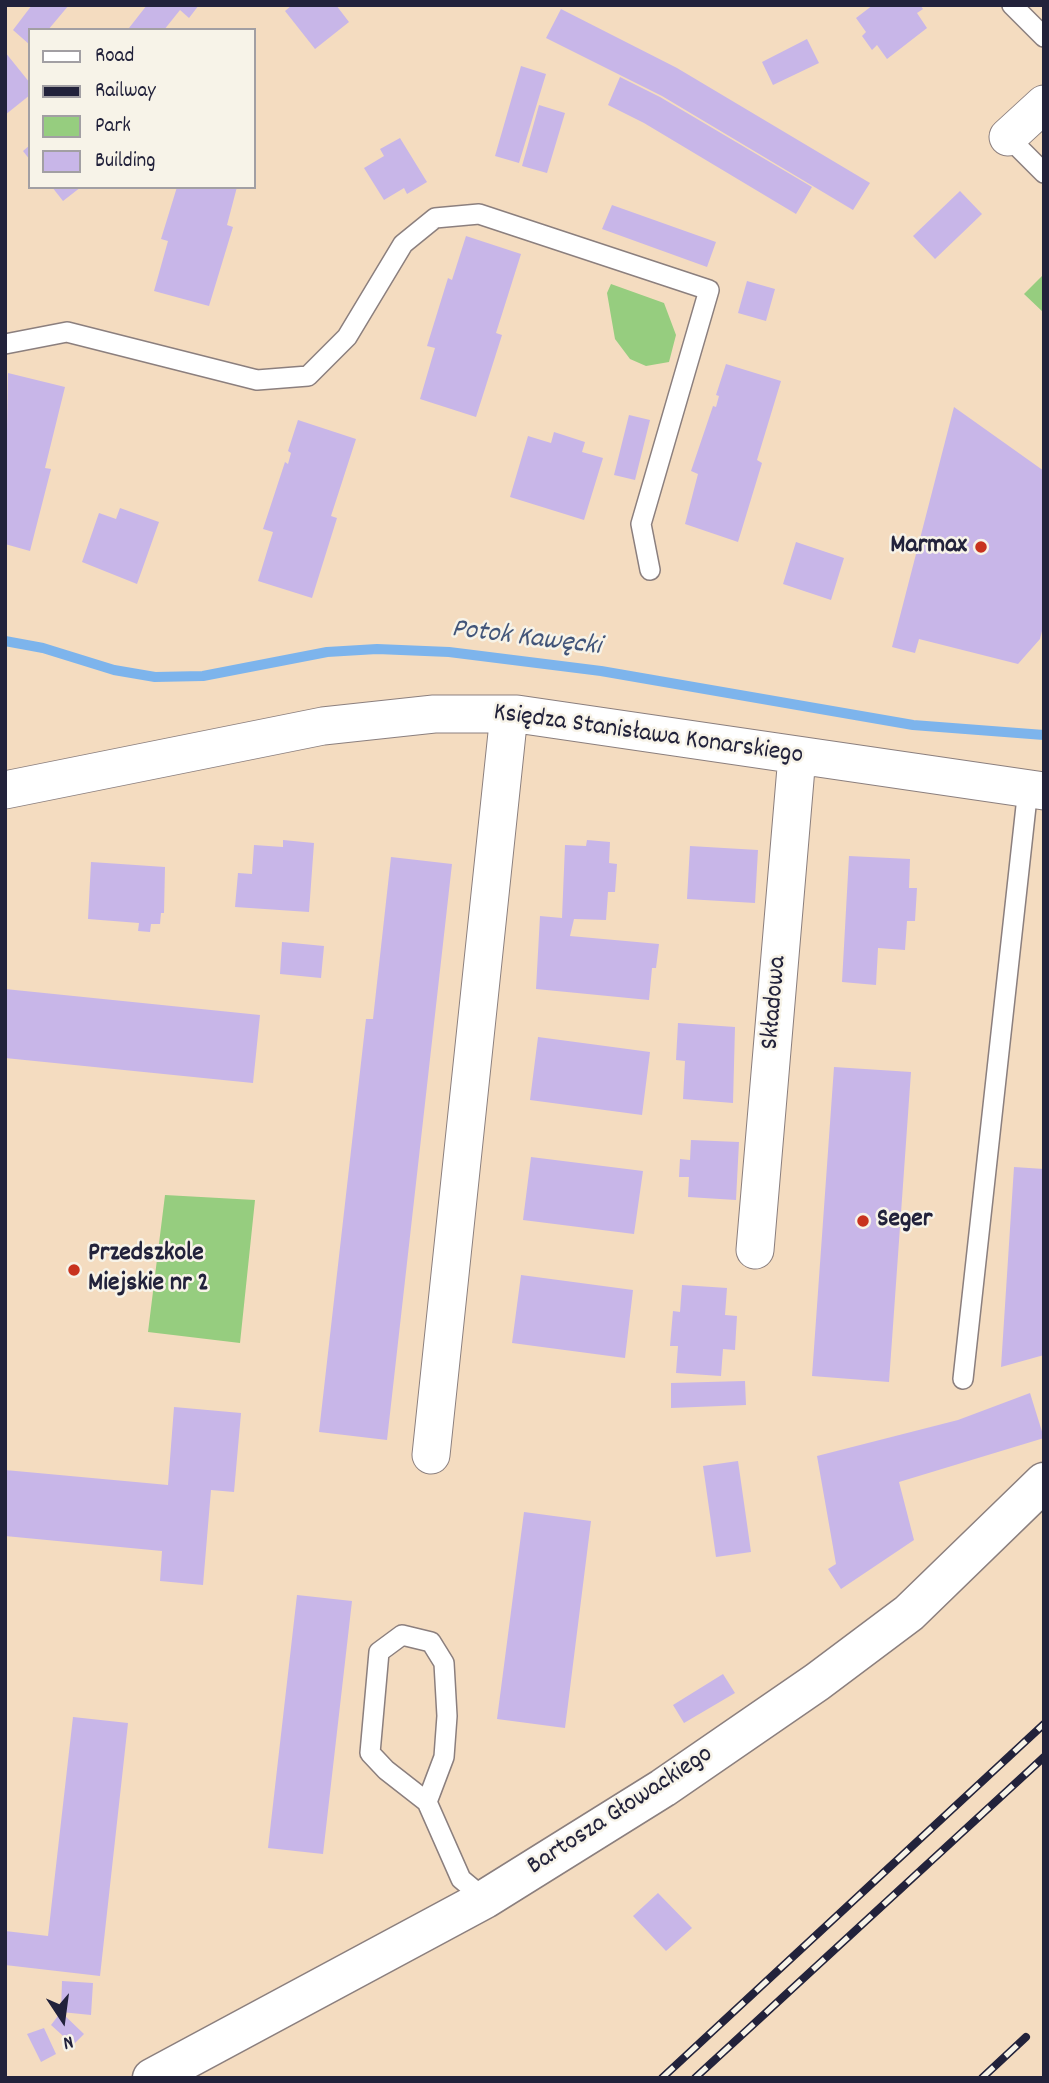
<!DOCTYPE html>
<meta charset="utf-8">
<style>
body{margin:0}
#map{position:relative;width:1049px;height:2083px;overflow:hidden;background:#f4dcc0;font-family:Dekko,sans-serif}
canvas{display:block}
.frame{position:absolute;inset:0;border:7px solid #22223b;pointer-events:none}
.legend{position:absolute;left:28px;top:28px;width:228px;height:161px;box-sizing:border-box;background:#f7f3e8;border:2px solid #a29fa3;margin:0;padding:9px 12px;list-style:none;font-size:21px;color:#22223b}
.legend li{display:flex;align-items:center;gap:14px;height:35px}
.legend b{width:35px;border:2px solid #a29fa3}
.north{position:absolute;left:28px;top:1985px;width:70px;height:70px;-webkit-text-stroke:5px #f7f3e8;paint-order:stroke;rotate:167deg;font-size:19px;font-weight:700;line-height:28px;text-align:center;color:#22223b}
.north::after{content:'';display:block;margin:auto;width:24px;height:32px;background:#22223b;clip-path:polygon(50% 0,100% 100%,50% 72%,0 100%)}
</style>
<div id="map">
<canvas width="1049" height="2083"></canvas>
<div class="frame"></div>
<ul class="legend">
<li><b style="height:9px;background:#fff"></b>Road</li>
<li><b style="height:9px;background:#22223b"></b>Railway</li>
<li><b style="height:19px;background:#96cd7f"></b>Park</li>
<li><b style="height:19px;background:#c8b6e8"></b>Building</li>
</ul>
<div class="north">N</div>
</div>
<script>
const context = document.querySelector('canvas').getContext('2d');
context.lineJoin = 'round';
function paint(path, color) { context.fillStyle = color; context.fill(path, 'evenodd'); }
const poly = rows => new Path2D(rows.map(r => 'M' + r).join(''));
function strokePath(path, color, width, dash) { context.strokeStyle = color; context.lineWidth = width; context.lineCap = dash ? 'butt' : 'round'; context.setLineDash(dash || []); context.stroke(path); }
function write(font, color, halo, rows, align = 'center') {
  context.font = font + ' Dekko,sans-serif'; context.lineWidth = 5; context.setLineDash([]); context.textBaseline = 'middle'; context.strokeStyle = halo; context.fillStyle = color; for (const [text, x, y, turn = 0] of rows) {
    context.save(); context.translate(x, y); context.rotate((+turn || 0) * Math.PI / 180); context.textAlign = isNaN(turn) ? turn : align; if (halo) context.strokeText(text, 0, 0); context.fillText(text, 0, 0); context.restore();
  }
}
paint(poly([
 [1044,274,1044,313,1024,294],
 [611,284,664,303,676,335,669,362,646,366,630,359,615,339,607,293],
 [165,1195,255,1200,240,1343,148,1332]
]), '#96cd7f');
strokePath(poly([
 [5,641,43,648,114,670,155,677,203,676,327,652,377,649,449,652,601,671,913,725,1044,735]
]), '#7db4ec', 10);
paint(poly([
 [32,5,69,5,48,30,30,30,30,45,13,30],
 [147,5,199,5,189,18,180,10,164,30,132,30,129,28],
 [292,5,336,5,349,22,315,49,285,11],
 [873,5,920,5,923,9,917,13,927,28,887,59,877,45,872,50,862,36,866,32,856,18],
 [561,9,677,68,870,183,853,210,662,96,546,38],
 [807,39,819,63,773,85,762,62],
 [5,52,30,83,30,95,5,115],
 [521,66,546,74,519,163,495,156],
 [620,77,660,97,812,187,796,214,644,123,608,105],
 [539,105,565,113,547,173,522,166],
 [400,138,427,182,407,194,404,188,384,200,364,168,384,156,380,149],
 [30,145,30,160,23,151],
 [52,187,81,187,63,201],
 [177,187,237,187,227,225,233,227,209,306,154,291,168,241,161,239],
 [960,191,982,214,935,259,913,236],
 [612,205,716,242,707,267,602,229],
 [466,236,521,254,496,333,502,335,476,417,420,399,435,348,427,346,448,278,452,280],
 [747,281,775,289,766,321,738,313],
 [726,364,781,381,757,460,762,463,738,542,685,524,698,474,691,471,713,406,716,407,719,396,716,395],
 [8,373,65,387,45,468,51,469,30,551,5,544],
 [954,407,1044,471,1044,623,1040,639,1018,664,919,639,915,653,892,647],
 [629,415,650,420,635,480,614,475],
 [298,420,356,439,331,516,337,518,312,598,258,581,273,532,263,529,285,462,288,464,291,453,288,451],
 [554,432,585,442,582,452,603,458,584,520,510,497,528,436,551,443],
 [120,508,159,522,137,584,82,562,99,513,116,519],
 [796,542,844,558,831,600,783,584],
 [283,840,314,843,309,912,235,907,238,873,252,874,254,845,283,847],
 [587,840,610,842,609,863,617,864,615,892,608,892,606,920,574,919,570,936,659,944,656,968,652,968,649,1000,536,989,540,916,562,918,565,845,586,846],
 [690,846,758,850,755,903,687,899],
 [849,856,910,859,909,888,917,888,915,921,907,921,905,950,878,948,876,985,842,982],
 [391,857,452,864,387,1440,319,1432,366,1019,373,1019],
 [91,862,165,867,164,913,161,913,160,924,151,924,150,932,138,931,139,923,88,919],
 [282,942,324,946,321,978,280,974],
 [5,989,260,1015,253,1083,5,1058],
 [678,1023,735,1027,733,1103,683,1099,685,1061,676,1060],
 [538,1037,650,1052,642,1115,530,1100],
 [834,1067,911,1072,889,1382,812,1376],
 [691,1140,739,1142,736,1200,688,1197,689,1177,679,1177,680,1159,690,1160],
 [531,1157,643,1171,634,1234,523,1220],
 [1014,1167,1044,1169,1044,1355,1001,1367],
 [521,1275,633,1290,625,1358,512,1343],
 [682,1285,727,1288,725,1315,737,1316,736,1332,735,1350,723,1349,721,1376,676,1373,678,1346,670,1346,673,1311,680,1312],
 [745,1381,746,1405,671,1408,671,1383],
 [1030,1393,1044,1438,899,1482,914,1540,841,1589,828,1569,836,1564,817,1456,958,1420],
 [174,1407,241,1413,234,1492,211,1490,203,1585,160,1581,162,1551,5,1536,5,1470,168,1485],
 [738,1461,751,1552,716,1557,703,1466],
 [524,1512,591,1521,565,1728,497,1719],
 [297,1595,352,1601,323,1854,268,1848],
 [723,1674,735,1693,684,1723,673,1705],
 [73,1717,128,1723,100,1976,5,1965,5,1931,48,1936],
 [658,1893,692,1928,666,1951,633,1916],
 [62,1981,93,1983,91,2015,61,2012],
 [61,2012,84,2034,73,2045,51,2025],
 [44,2028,56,2054,41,2062,27,2034]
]), '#c8b6e8');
const lane = poly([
 [1012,5,1044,37],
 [1008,137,1044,173],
 [5,344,67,332,257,380,308,376,347,337,403,244,435,218,479,214,709,290,641,524,650,570],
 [963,1379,1028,788],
 [427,1802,444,1757,447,1716,444,1663,431,1642,402,1635,379,1652,370,1753,386,1770,427,1802,461,1879,485,1899]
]);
const street = poly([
 [1008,137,1044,104],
 [5,790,323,726,434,714,517,714,1044,791],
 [755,1250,797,756],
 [431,1455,509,714]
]);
const secondary = poly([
 [152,2078,485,1899,663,1788,817,1682,909,1613,1044,1482]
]);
strokePath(lane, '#8b7f7e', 22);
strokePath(street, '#8b7f7e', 39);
strokePath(secondary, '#8b7f7e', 41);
strokePath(lane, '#fff', 19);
strokePath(street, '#fff', 37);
strokePath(secondary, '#fff', 38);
const rail = poly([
 [662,2078,1044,1724],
 [695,2078,1044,1757],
 [982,2078,1026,2037]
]);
strokePath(rail, '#22223b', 8);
strokePath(rail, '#f7f3e8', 5, [16]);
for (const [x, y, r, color] of [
 [981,547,7,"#c8321e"],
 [863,1221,7,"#c8321e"],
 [74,1270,7,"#c8321e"]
]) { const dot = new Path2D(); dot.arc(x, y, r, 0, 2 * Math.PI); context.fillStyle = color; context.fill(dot); strokePath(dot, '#f7f3e8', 2.5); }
write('bold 26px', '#22223b', '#f7f3e8', [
 ["Marmax",967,547,"right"],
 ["Seger",877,1221],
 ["Przedszkole",88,1255],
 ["Miejskie nr 2",88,1285]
], 'left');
write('26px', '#22223b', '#f7f3e8', [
 ["Księdza Stanisława Konarskiego",648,736,8],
 ["Składowa",776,1003,-85],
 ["Bartosza Głowackiego",621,1812,-33]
]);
write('italic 28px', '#425579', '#f7f3e8', [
 ["Potok Kawęcki",526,640,7]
]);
</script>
